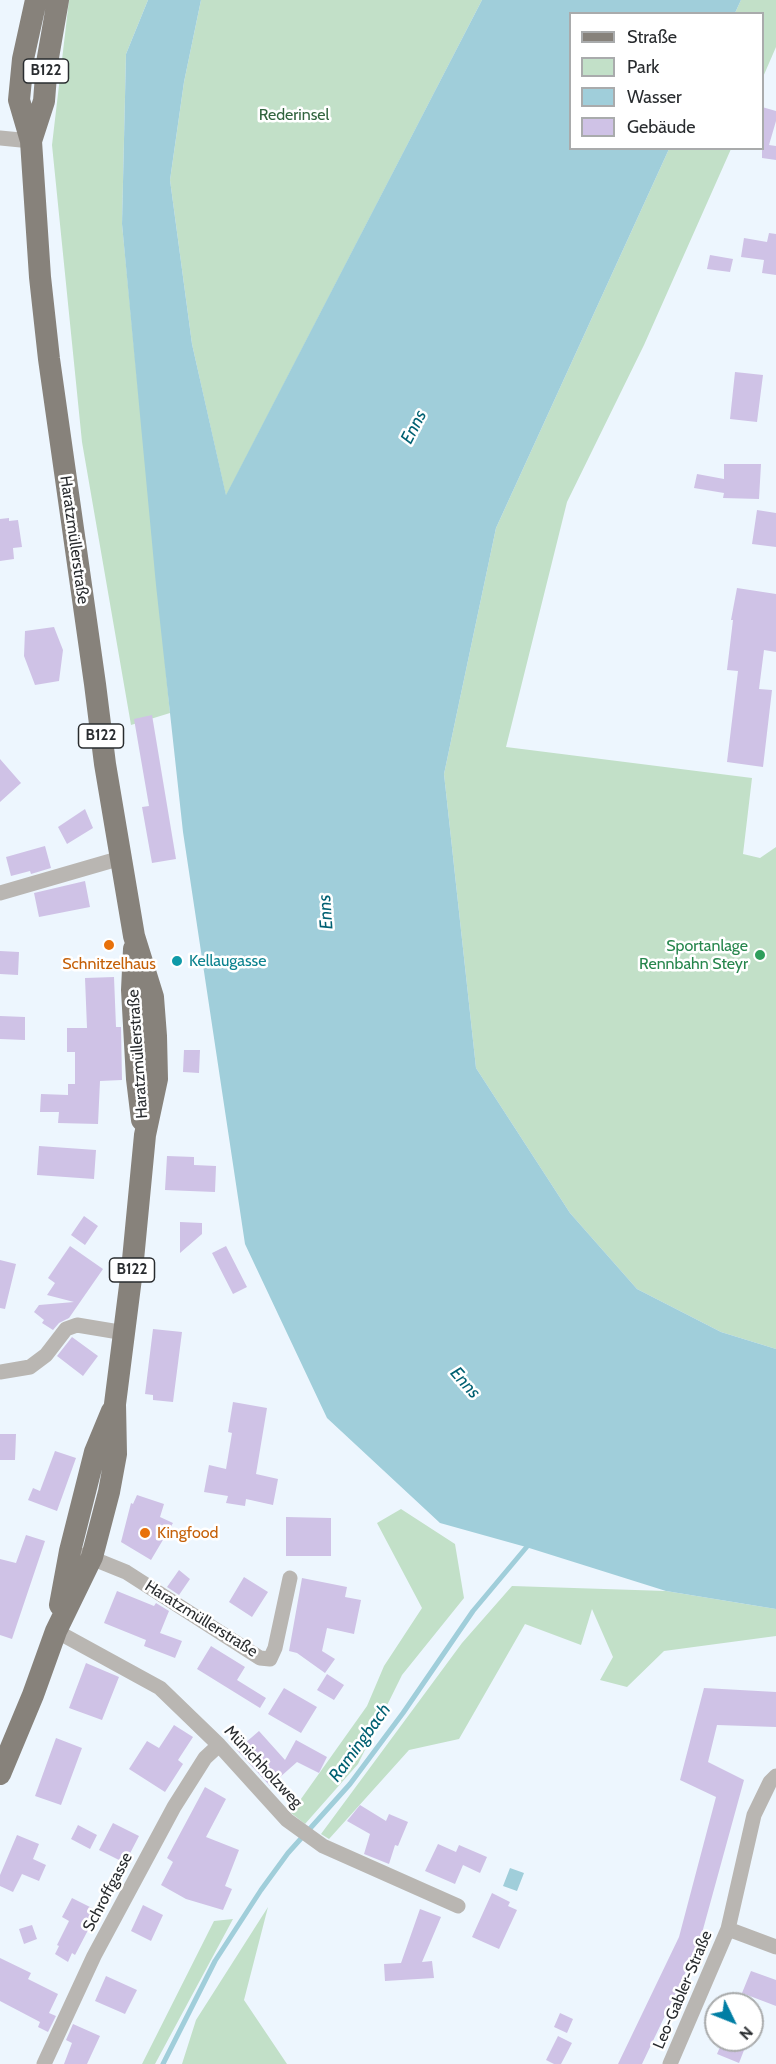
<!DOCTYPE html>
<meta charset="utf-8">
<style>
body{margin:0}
#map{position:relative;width:776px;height:2064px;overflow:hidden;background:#edf6fe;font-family:Cabin,sans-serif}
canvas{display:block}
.legend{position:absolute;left:569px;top:12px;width:195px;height:138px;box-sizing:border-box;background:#fff;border:2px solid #a9abac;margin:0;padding:8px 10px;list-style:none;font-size:18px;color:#292c2f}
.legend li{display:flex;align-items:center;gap:12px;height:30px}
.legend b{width:30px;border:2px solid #a9abac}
.north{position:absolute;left:704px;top:1992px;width:60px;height:60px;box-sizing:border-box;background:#fff;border:2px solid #a9abac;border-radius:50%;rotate:133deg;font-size:16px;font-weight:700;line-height:24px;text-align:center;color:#292c2f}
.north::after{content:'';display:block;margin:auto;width:21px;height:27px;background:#007ea4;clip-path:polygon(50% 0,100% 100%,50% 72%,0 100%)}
</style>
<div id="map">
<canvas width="776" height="2064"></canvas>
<ul class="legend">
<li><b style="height:8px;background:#87827b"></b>Straße</li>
<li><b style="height:16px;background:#c2e0c8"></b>Park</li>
<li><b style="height:16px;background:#a0ceda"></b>Wasser</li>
<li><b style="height:16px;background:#cfc2e6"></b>Gebäude</li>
</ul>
<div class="north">N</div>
</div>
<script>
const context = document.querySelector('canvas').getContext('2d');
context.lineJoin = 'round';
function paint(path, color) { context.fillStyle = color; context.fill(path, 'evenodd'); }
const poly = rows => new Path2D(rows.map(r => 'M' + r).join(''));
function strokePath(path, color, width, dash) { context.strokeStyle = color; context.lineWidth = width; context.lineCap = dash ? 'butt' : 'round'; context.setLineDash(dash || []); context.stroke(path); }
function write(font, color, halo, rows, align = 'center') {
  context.font = font + ' Cabin,sans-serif'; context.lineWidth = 5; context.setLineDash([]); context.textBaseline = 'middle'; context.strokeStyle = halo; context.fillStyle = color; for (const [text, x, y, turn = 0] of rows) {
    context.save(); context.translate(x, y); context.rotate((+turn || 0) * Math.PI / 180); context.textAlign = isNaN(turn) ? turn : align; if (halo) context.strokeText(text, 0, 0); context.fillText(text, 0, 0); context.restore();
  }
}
paint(poly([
 [69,0,148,0,126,54,122,224,170,713,131,725,82,442,52,145],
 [201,0,482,0,226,496,192,344,170,180,184,82],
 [741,0,776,0,776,47,763,77,762,14,735,13],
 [669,149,731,149,644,345,567,502,506,747,752,778,743,854,760,858,776,847,776,1349,721,1332,637,1289,570,1213,476,1068,444,774,496,528],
 [401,1509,455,1544,464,1598,402,1675,358,1764,305,1824,291,1813,367,1706,384,1666,422,1608,377,1523],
 [512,1586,666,1591,776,1609,776,1636,664,1651,627,1687,600,1680,613,1657,592,1609,581,1645,525,1624,459,1739,409,1750,329,1839,321,1834,462,1643],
 [268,1907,244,2000,287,2064,182,2064,196,2020],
 [233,1919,155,2064,142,2064,214,1921]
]), '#c2e0c8');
paint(poly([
 [148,0,201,0,184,82,170,180,192,344,226,495,482,0,741,0,735,13,570,14,570,148,669,149,496,528,444,774,476,1068,570,1213,637,1289,721,1332,776,1349,776,1609,666,1591,526,1547,440,1523,327,1418,245,1244,183,832,156,585,122,224,126,54],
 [510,1868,524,1873,517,1891,503,1886]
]), '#a0ceda');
strokePath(poly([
 [163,2064,215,1961,261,1890,288,1853,350,1784,403,1713,473,1611,530,1543]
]), '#a0ceda', 5);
paint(poly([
 [762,107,776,111,776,121,769,145,776,146,776,160,762,158],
 [769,233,776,234,776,275,762,273,764,260,741,257,744,238,767,242],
 [710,255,733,259,730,272,707,269],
 [735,372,763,375,757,422,730,419],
 [724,464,761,464,759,499,723,498,724,493,694,488,697,474,724,479],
 [757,510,776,513,776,547,752,544],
 [9,518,9,521,18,520,22,547,13,548,14,559,0,561,0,519],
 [737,588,776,594,776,652,764,650,759,689,772,690,763,767,727,762,738,671,727,670,733,620,731,620],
 [54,627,63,650,59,681,35,685,24,656,25,631],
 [152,715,176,859,152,863,142,807,149,806,134,719],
 [0,759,21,783,0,802],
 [85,809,93,828,67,844,58,827],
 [45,846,51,868,31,874,30,871,11,876,6,857],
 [85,881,90,907,39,917,34,893],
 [0,951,19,952,18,975,0,974],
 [114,977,116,1027,121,1027,122,1080,100,1081,98,1124,58,1123,59,1112,40,1112,41,1094,68,1095,68,1084,75,1084,75,1052,67,1052,67,1028,87,1028,85,978],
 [0,1016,25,1017,25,1040,0,1039],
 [184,1050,200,1050,199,1073,183,1072],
 [39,1146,96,1150,94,1179,37,1175],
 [167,1156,194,1157,194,1165,216,1166,215,1192,165,1190],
 [84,1216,98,1226,85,1245,71,1235],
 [180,1222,202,1223,202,1234,180,1253],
 [70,1246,103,1269,69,1318,59,1323,53,1330,42,1323,44,1320,34,1312,39,1305,74,1302,47,1295,55,1283,48,1278],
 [226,1246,247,1287,233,1294,212,1253],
 [0,1260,16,1264,5,1309,0,1308],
 [153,1329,182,1332,173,1402,153,1400,153,1395,145,1394],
 [72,1337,98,1356,83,1376,57,1356],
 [233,1402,267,1408,256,1474,278,1479,273,1505,246,1499,245,1506,226,1503,228,1496,204,1492,209,1465,226,1469,232,1433,228,1432],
 [0,1434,16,1434,15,1460,0,1460],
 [55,1451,76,1458,57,1511,28,1500,33,1488,40,1491],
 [137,1495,164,1504,160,1517,173,1523,151,1560,121,1542,131,1503,133,1504],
 [286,1517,331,1518,331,1556,286,1556],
 [26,1535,45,1541,12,1639,0,1635,0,1559,16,1563],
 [179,1570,190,1579,179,1595,167,1587],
 [244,1577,268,1592,252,1617,229,1602],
 [302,1578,347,1587,345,1597,361,1600,354,1634,327,1628,322,1651,335,1659,325,1673,297,1653,289,1651],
 [117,1591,154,1606,156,1603,169,1611,160,1633,182,1641,175,1658,144,1646,146,1640,104,1623],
 [211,1646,245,1667,237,1680,266,1698,260,1708,197,1669],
 [86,1663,119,1677,102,1720,69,1708],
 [327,1674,344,1685,334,1700,317,1690],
 [284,1688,317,1707,301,1733,268,1714],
 [704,1688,776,1692,776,1727,717,1725,708,1762,744,1780,699,1944,642,2064,618,2064,679,1937,716,1797,680,1780],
 [174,1725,193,1737,178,1760,183,1764,165,1792,129,1769,147,1741,159,1748],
 [259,1731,285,1760,296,1740,327,1757,319,1773,297,1762,270,1786,237,1750],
 [56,1738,82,1748,61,1805,35,1796],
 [205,1787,226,1799,206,1837,239,1850,225,1886,232,1889,223,1910,186,1899,161,1885,173,1862,167,1858],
 [360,1805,386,1821,389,1814,408,1822,398,1846,395,1845,389,1864,364,1854,370,1834,347,1821],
 [113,1823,139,1836,125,1863,99,1850],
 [78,1825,97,1835,90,1849,71,1839],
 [17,1835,39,1844,33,1859,46,1865,39,1881,22,1874,13,1892,0,1886,0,1875],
 [438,1844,456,1852,459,1845,487,1857,480,1873,463,1865,455,1884,425,1871],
 [492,1893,510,1902,508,1906,517,1910,499,1949,472,1937],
 [72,1898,98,1911,75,1955,72,1953,68,1962,55,1954,59,1946,57,1945,69,1921,62,1917],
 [143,1905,163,1915,151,1941,131,1931],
 [420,1909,441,1917,422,1962,432,1961,434,1978,385,1981,384,1964,401,1963],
 [32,1925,37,1939,24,1944,19,1929],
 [0,1958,31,1973,28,1979,58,1994,49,2013,56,2016,48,2032,38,2027,40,2022,0,2001],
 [751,1971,776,1980,776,2006,742,1993],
 [106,1976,137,1990,125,2014,95,2001],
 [560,2013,573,2019,567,2033,554,2027],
 [73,2024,100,2036,87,2064,64,2064,72,2043,66,2040],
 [558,2036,572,2043,561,2064,554,2064,546,2060],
 [723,2040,748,2040,739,2063,717,2054]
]), '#cfc2e6');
strokePath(poly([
 [0,138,31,141],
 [0,893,121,858],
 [0,1372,30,1367,46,1355,66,1329,77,1325,125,1333],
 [84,1555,126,1572,260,1658,270,1659,275,1648,290,1578],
 [56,1631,160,1688,219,1745,287,1820,323,1846,458,1906],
 [728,1929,776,1947],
 [44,2064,94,1956,174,1807,205,1758,219,1745],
 [670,2064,728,1929,754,1815,770,1782,776,1776]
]), '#b9b6b2', 15);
strokePath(poly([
 [31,141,44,101,47,63,58,0],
 [134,949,132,990,137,1079,142,1120],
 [60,1605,70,1551,95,1452,112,1411],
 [0,1774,33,1695,56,1631,92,1557,109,1492,116,1454,115,1404,132,1270,145,1135,157,1079,156,1036,153,997,134,936,105,764,95,684,49,359,40,277,31,141,19,100,23,59,36,0]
]), '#87827b', 22);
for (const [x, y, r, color] of [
 [109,945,6,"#e8710a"],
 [760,955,6,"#2e9e5b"],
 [177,961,6,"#0f9aa8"],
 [145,1533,6,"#e8710a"]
]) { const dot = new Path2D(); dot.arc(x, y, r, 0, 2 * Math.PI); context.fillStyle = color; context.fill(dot); strokePath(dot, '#fff', 2); }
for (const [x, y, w] of [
 [46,71,45],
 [101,736,45],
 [132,1270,45]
]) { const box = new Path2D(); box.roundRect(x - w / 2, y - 12, w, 24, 4.5); context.fillStyle = '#fff'; context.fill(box); strokePath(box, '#292c2f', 1.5); }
write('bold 15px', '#292c2f', null, [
 ["B122",46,71],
 ["B122",101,736],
 ["B122",132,1270]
]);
write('16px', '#32643f', '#fff', [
 ["Rederinsel",294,115]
]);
write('16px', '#292c2f', '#fff', [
 ["Haratzmüllerstraße",74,540,82],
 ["Haratzmüllerstraße",138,1054,-94],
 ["Haratzmüllerstraße",201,1619,32],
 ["Münichholzweg",263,1767,47],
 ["Schroffgasse",108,1892,-62],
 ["Leo-Gabler-Straße",683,1990,-67]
]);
write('16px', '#27864d', '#fff', [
 ["Sportanlage",748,946],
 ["Rennbahn Steyr",748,964]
], 'right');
write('16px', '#0d838f', '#fff', [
 ["Kellaugasse",189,961]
], 'left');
write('16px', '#c56008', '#fff', [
 ["Schnitzelhaus",109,964],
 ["Kingfood",157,1533,"left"]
]);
write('italic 18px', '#006072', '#fff', [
 ["Enns",414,427,-63],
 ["Enns",326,912,-94],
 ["Enns",465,1383,48],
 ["Ramingbach",360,1743,-54]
]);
</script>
